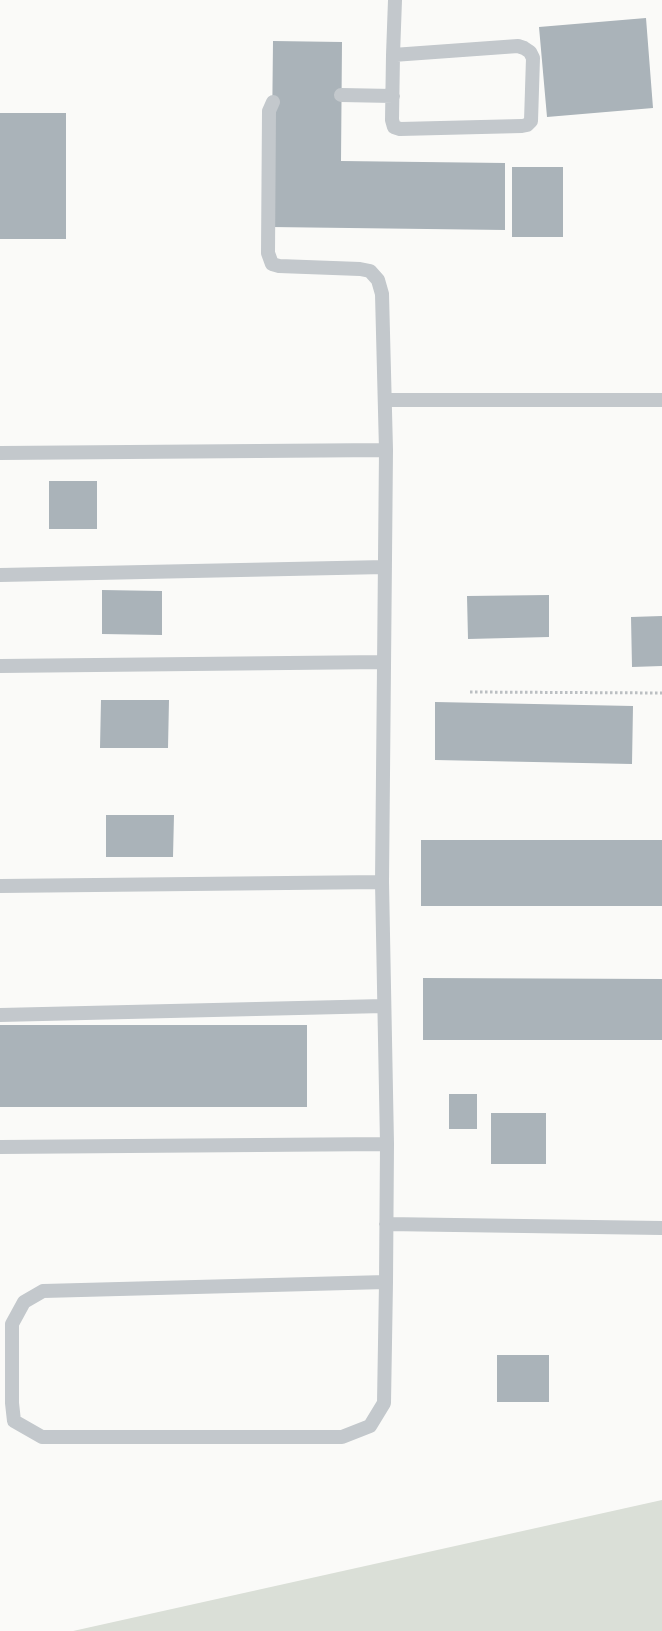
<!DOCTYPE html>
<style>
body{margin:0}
canvas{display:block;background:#fafaf8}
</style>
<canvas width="662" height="1631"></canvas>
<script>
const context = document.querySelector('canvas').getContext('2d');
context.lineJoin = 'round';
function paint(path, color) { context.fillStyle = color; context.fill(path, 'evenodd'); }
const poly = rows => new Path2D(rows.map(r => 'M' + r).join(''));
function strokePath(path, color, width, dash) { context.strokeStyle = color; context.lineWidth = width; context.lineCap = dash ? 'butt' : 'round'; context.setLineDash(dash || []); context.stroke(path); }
paint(poly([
 [662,1500,662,1631,73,1631]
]), '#dadfd7');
paint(poly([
 [646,18,653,108,547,117,539,27],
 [273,41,342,42,341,161,505,163,505,230,271,227],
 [0,113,66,113,66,239,0,239],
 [512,167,563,167,563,237,512,237],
 [49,481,97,481,97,529,49,529],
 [102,590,162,591,162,635,102,634],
 [549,595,549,637,468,639,467,596],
 [662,616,662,666,632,667,631,617],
 [101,700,169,700,168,748,100,748],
 [435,702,633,706,632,764,435,760],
 [106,815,174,815,173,857,106,857],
 [421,840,662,840,662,906,421,906],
 [423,978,662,979,662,1040,423,1040],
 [0,1025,307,1025,307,1107,0,1107],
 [449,1094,477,1094,477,1129,449,1129],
 [491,1113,546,1113,546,1164,491,1164],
 [497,1355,549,1355,549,1402,497,1402]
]), '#aab3b9');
strokePath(poly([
 [470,692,662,693]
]), '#bbbfc2', 3, [2.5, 2.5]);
strokePath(poly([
 [393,55,518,46,524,48,530,52,533,58,531,121,527,125,522,126,400,129,394,127,392,120,393,55,395,0],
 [341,95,393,96],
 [273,102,269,111,268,253,272,264,279,266,360,269,370,271,378,280,382,294,386,450,382,882,387,1144,386,1282,384,1403,370,1426,342,1437,42,1437,14,1421,12,1403,12,1324,24,1302,43,1291,386,1282],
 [385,400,662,400],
 [0,453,386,450],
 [0,575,385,567],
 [0,666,384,662],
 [0,886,382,882],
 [0,1015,384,1006],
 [0,1147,387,1144],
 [386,1224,662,1228]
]), '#c3c8cc', 14);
</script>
